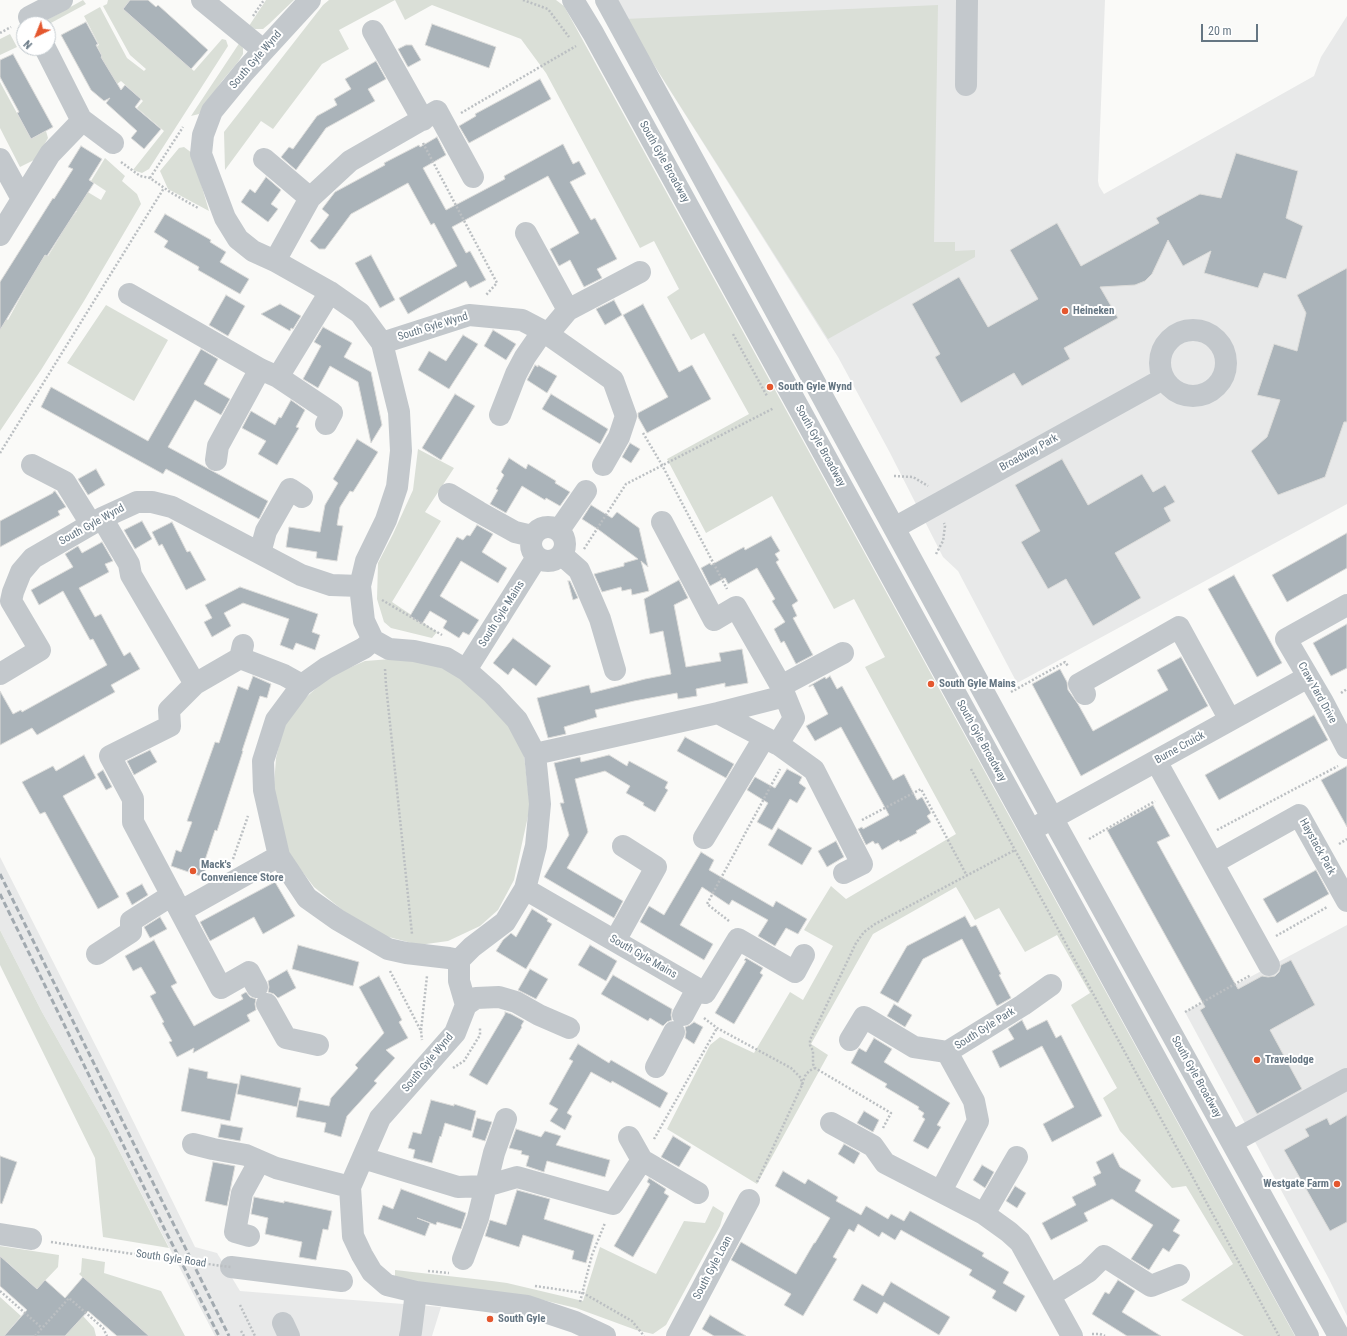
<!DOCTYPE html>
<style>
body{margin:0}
#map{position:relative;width:1347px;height:1336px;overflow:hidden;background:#fafaf8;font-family:"Roboto Condensed",sans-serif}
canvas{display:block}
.north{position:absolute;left:16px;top:16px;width:40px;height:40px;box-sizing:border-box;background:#fff;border:1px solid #c1c8cd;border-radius:50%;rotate:223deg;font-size:11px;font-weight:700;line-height:16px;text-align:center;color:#657683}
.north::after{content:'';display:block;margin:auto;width:14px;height:18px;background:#e4572e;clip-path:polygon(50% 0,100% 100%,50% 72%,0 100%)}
.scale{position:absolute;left:1201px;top:24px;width:57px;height:18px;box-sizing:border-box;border:2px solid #657683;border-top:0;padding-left:5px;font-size:12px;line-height:14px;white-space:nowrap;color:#657683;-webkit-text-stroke:3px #fff;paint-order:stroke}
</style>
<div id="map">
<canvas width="1347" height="1336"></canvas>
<div class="north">N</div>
<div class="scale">20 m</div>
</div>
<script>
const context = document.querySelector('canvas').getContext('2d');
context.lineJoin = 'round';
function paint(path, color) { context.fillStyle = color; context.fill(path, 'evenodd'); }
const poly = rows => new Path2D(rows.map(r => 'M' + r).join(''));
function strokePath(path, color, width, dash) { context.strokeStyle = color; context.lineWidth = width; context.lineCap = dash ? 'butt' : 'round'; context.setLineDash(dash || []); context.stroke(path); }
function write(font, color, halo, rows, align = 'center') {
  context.font = font + ' "Roboto Condensed",sans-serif'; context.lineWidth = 4; context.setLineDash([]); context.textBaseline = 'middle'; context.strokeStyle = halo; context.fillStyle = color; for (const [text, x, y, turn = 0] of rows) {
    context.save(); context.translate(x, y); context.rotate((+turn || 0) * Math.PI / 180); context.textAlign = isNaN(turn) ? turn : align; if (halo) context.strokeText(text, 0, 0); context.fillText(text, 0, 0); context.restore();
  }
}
paint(poly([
 [614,0,1105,0,1098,181,1099,186,1104,194,1314,76,1321,57,1347,16,1347,504,1017,683,958,571,943,557,889,451,838,357,625,19],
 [0,857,110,1074,195,1247,217,1253,240,1291,441,1307,432,1336,215,1336,109,1131,42,1012,0,930],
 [1347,925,1347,1316,1329,1279,1185,1012]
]), '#e8e9e9');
paint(poly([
 [83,0,86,4,49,24,47,20],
 [108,0,130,0,123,9,194,71,222,39,226,40,228,46,149,169,142,173,133,170,164,131,137,108,143,101,121,81,117,84,99,59,102,56,97,46,99,45,84,16,100,7,127,58,144,71,146,69,130,55,103,6,107,4],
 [266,0,294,0,269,24,263,29,255,29,249,26],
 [329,0,556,0,564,6,1295,1336,1244,1336,1181,1300,1233,1264,1186,1186,1172,1188,1120,1131,1103,1098,1117,1088,1071,1005,1090,993,1057,935,1025,952,999,908,975,920,956,887,873,934,811,1044,828,1055,757,1184,667,1129,710,1045,720,1037,754,1053,790,992,803,1000,833,946,804,930,831,886,846,899,956,834,865,667,885,657,854,599,834,609,772,496,706,533,667,459,749,414,704,333,691,340,667,297,679,289,654,241,640,248,546,73,521,39,432,5,405,20,395,0,339,30,349,49,322,64,273,129,261,121,225,170,224,132,323,5],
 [938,5,934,242,955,242,955,251,975,250,975,257,828,339,625,19],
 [10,34,17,47,0,55,0,39],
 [240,42,243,48,243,54,238,62,222,81,199,114,191,116],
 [0,82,31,139,46,131,48,138,36,159,20,167,0,128],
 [184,147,192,153,209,211,168,189,160,171,179,148],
 [105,158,125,176,122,181,137,194,141,204,84,301,41,370,0,431,0,326,5,318,8,320,26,287,25,286,45,255,48,256,59,238,67,219,70,220,77,211,74,209,86,191,101,200,106,191,91,181],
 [106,305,168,340,134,401,67,363],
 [418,449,454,468,425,512,441,521,392,602,437,632,432,638,391,628,384,622,377,599,378,563,393,534,413,490],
 [404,658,446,669,474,686,505,719,524,755,530,807,514,880,498,910,480,926,448,941,419,945,385,936,345,912,314,887,288,853,273,799,276,758,284,724,303,700,330,676,365,661],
 [0,930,42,1012,109,1131,169,1248,103,1237,95,1158,0,965],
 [713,1206,724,1213,720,1226,666,1325,653,1334,636,1330,576,1308,530,1297,416,1283,395,1276,395,1270,492,1281,507,1283,583,1301,600,1247,656,1274,684,1221,705,1223],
 [0,1246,59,1255,58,1267,37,1289,6,1261,0,1267],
 [82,1258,105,1262,104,1273,161,1291,185,1336,149,1336,79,1274,81,1272],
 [0,1297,21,1316,4,1336,0,1336],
 [83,1316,94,1328,96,1336,65,1336]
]), '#dadfd7');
const building = poly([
 [130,0,148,0,156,7,158,5,208,50,191,69,123,9,130,0],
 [86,22,98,44,96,45,102,56,101,57,121,90,125,85,141,99,135,107,161,129,144,149,131,138,137,131,106,103,110,98,104,101,91,90,61,35,86,22],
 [432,24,496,47,489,68,425,45,432,24],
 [406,45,412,45,421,60,408,67,398,49,406,45],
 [13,54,53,127,31,139,17,113,19,112,0,77,0,60,13,54],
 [376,61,386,79,368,89,375,101,326,128,296,170,281,157,289,147,293,149,317,116,337,105,334,99,351,89,345,79,376,61],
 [540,79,551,99,469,143,459,126,476,116,475,114,540,79],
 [437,137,446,155,423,168,446,210,505,179,504,176,563,144,573,164,579,161,586,174,570,182,591,220,595,218,617,259,597,269,602,278,584,287,570,260,559,266,550,249,579,233,548,176,452,227,466,253,470,251,486,280,470,288,466,281,408,314,399,298,457,266,434,223,431,225,408,183,351,214,325,249,319,249,310,241,329,215,322,209,335,192,385,165,384,163,419,145,420,147,437,137],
 [81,146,102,159,89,180,94,183,47,256,45,255,0,330,0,282,53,198,54,199,73,169,68,167,81,146],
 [1236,153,1298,171,1286,218,1303,226,1286,279,1264,273,1258,288,1204,273,1211,251,1183,266,1168,240,1152,274,1145,281,1135,285,1100,287,1118,318,1064,348,1070,359,1022,386,1014,373,961,403,935,357,940,354,912,304,959,277,988,327,1038,299,1010,250,1057,223,1081,266,1159,223,1156,218,1200,194,1221,198,1236,153],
 [266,177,281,190,271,204,278,209,268,222,241,202,250,189,255,193,266,177],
 [165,214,211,240,210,242,226,252,220,262,249,279,240,294,198,270,199,267,164,247,168,241,154,232,165,214],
 [371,255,395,300,380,308,355,263,371,255],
 [1347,268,1347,422,1344,422,1325,477,1278,495,1251,451,1267,437,1280,400,1257,395,1274,344,1297,351,1306,313,1297,295,1347,268],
 [226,295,245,306,228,336,209,325,226,295],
 [614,300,622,315,605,325,596,309,614,300],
 [280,304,301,316,293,329,291,328,290,331,261,314,280,304],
 [643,304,679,372,692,365,711,399,647,433,638,417,638,413,668,397,623,315,643,304],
 [323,327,352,343,344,357,371,372,382,425,371,443,358,382,330,366,318,388,303,379,321,346,314,342,323,327],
 [493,330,516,344,506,360,484,346,493,330],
 [463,335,478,344,449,389,418,370,429,351,446,361,463,335],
 [201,349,218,359,204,384,230,399,221,415,195,400,168,447,268,501,259,519,166,469,163,474,41,407,51,387,148,441,201,349],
 [535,365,538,367,538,365,557,376,547,393,527,380,535,365],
 [455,394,475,406,441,460,422,448,455,394],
 [551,394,608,429,600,444,542,409,551,394],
 [291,400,305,410,296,427,299,428,277,465,258,454,266,441,242,428,251,411,275,425,279,417,281,418,291,400],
 [357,439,378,452,353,492,350,491,340,507,337,525,343,526,337,561,316,558,317,552,286,547,289,527,320,532,325,505,338,483,333,479,357,439],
 [630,443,640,449,631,463,622,457,630,443],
 [509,458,526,469,528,464,556,481,555,483,570,492,560,506,546,498,545,500,522,486,506,513,490,504,498,490,496,489,504,475,501,472,509,458],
 [1062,459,1088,505,1142,474,1153,492,1165,485,1175,502,1164,508,1171,521,1115,553,1141,598,1093,626,1066,579,1048,589,1021,542,1040,531,1015,485,1062,459],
 [96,469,105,485,88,495,78,479,96,469],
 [55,491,66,507,58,511,60,515,0,547,0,521,53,493,53,492,55,491],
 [591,505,612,518,617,512,639,528,648,567,641,561,649,591,632,595,631,589,622,591,621,587,602,592,594,574,624,566,624,563,638,559,599,530,582,519,591,505],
 [142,521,152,539,135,549,124,530,142,521],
 [172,522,187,552,190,551,206,580,186,590,162,544,159,546,152,532,172,522],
 [477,525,493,534,482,552,507,568,498,583,461,561,440,596,479,620,469,635,463,632,459,638,443,628,447,621,430,611,422,624,410,616,457,537,463,540,467,535,470,536,477,525],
 [1347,533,1347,568,1287,602,1272,575,1347,533],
 [771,536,780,551,775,554,779,560,776,562,798,601,792,605,797,616,793,618,813,655,796,664,784,641,781,643,774,629,785,622,772,601,775,599,757,568,728,584,725,578,710,586,701,568,710,563,711,565,744,547,745,550,771,536],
 [102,542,113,561,105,564,109,572,79,588,95,617,101,614,124,656,130,652,140,669,111,685,115,692,37,735,32,728,0,745,0,691,13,714,21,710,22,712,107,665,93,639,90,640,63,591,39,605,31,590,73,567,65,554,78,546,82,553,102,542],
 [1234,575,1282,663,1257,677,1208,589,1234,575],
 [679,580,688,598,674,605,686,667,721,661,719,653,742,649,748,683,725,687,725,683,696,689,697,696,678,699,677,693,634,701,595,710,597,717,564,727,566,734,548,738,537,698,589,685,591,693,645,679,671,674,663,631,650,634,644,599,679,580],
 [568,581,570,581,578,598,573,600,568,581],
 [240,587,318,614,312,632,320,635,315,650,296,643,293,650,280,645,289,619,243,603,224,613,231,626,212,637,204,622,212,618,205,605,240,587],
 [1347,624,1347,668,1331,676,1313,643,1347,624],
 [513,638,551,666,536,686,513,668,508,675,493,663,513,638],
 [1181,657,1208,706,1081,776,1032,684,1060,669,1067,682,1068,690,1078,704,1093,731,1168,690,1157,670,1181,657],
 [253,676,271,684,267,698,260,696,242,751,243,751,217,831,215,830,205,860,208,861,203,877,171,866,176,850,181,852,192,822,187,821,215,742,219,743,238,686,248,690,253,676],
 [830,676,837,689,842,686,893,780,904,774,917,800,922,797,931,813,927,816,931,822,916,831,917,833,900,842,899,840,882,850,878,843,875,844,873,841,866,845,858,829,862,827,863,829,889,815,841,727,815,741,806,726,828,714,813,685,809,687,809,686,825,677,826,679,830,676],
 [1314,715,1328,740,1219,800,1205,775,1314,715],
 [685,737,734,764,726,778,677,751,685,737],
 [150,750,157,762,134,775,127,761,150,750],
 [84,755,96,778,63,796,119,897,98,909,45,812,40,814,22,782,53,766,56,771,84,755],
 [609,755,627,766,629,761,668,782,665,788,668,790,655,812,643,805,644,803,626,793,630,786,605,771,575,779,588,832,567,868,623,901,614,918,544,877,569,835,560,803,564,803,554,763,580,757,581,762,609,755],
 [1347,766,1347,827,1321,780,1347,766],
 [787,769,802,777,799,783,806,788,797,803,790,799,772,830,757,822,768,803,747,790,755,777,775,788,787,769],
 [103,770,112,787,106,790,97,774,103,770],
 [1153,805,1170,836,1157,842,1238,989,1262,976,1268,977,1275,976,1279,972,1281,965,1291,960,1315,1005,1270,1030,1302,1089,1257,1114,1200,1010,1205,1007,1107,830,1153,805],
 [778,828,812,848,802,865,768,845,778,828],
 [836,841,844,857,827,867,818,851,836,841],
 [701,852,714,860,709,870,773,907,776,901,807,919,798,934,786,928,775,946,758,936,768,920,732,900,729,905,702,887,680,925,713,944,704,960,640,922,649,906,664,915,701,852],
 [1316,870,1329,894,1277,923,1263,899,1316,870],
 [275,882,295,916,263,934,254,917,210,941,200,922,275,882],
 [142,884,148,895,132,905,126,893,142,884],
 [532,909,548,919,547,921,552,924,526,969,496,951,503,940,511,933,516,937,532,909],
 [965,916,971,927,976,925,1001,974,999,975,1011,998,997,1006,962,939,923,959,898,1003,880,993,907,946,965,916],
 [160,917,167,929,150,938,144,927,160,917],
 [154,940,177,983,171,986,194,1026,243,999,241,995,246,992,250,997,256,999,255,1004,256,1010,247,1015,250,1021,193,1053,194,1048,177,1057,169,1042,172,1041,162,1023,164,1022,150,996,156,993,141,967,133,971,125,956,154,940],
 [298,945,359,962,353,986,292,969,298,945],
 [590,945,617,961,606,981,578,965,590,945],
 [746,958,763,968,760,973,763,975,734,1024,715,1013,746,961,744,960,746,958],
 [530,969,548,979,536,999,518,990,530,969],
 [287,970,296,988,278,998,274,994,268,992,269,987,268,981,287,970],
 [613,975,672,1009,671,1015,672,1020,667,1022,663,1026,650,1018,648,1021,601,994,613,975],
 [379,976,402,1020,399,1022,408,1038,386,1050,395,1058,374,1081,377,1083,347,1116,341,1137,324,1132,326,1123,296,1117,299,1100,329,1106,331,1098,358,1068,355,1065,384,1033,359,987,379,976],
 [894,1004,912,1015,905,1027,887,1016,894,1004],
 [505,1012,511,1014,524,1021,521,1026,522,1027,487,1085,469,1075,505,1014,505,1012],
 [1022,1020,1027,1030,1047,1020,1056,1038,1061,1035,1102,1116,1052,1142,1043,1124,1074,1107,1042,1046,1000,1068,992,1051,1014,1039,1008,1029,1022,1020],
 [694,1022,703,1027,694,1044,685,1038,686,1032,685,1027,690,1025,694,1022],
 [874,1038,892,1049,884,1062,950,1103,937,1125,941,1127,928,1149,913,1141,925,1119,922,1117,924,1113,918,1109,919,1107,885,1087,887,1084,851,1063,859,1048,866,1052,874,1038],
 [578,1044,609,1063,611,1060,668,1093,660,1108,612,1081,611,1083,591,1072,567,1113,572,1116,565,1130,550,1121,558,1109,549,1104,573,1061,569,1059,578,1044],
 [189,1068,208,1072,207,1078,238,1084,230,1121,181,1111,189,1068],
 [241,1075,301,1088,297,1107,237,1094,241,1075],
 [431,1100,454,1106,454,1104,476,1111,471,1131,445,1123,441,1137,440,1136,432,1163,413,1158,415,1150,408,1148,413,1132,421,1134,431,1100],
 [864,1111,879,1120,873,1132,857,1123,864,1111],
 [1347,1115,1347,1222,1330,1231,1284,1150,1309,1136,1305,1129,1327,1118,1330,1125,1347,1115],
 [477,1118,492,1122,485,1141,472,1137,477,1118],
 [221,1124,243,1128,240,1141,218,1137,221,1124],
 [516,1129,541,1137,545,1131,561,1136,556,1145,610,1160,605,1177,547,1161,544,1172,526,1166,529,1156,521,1154,522,1151,509,1148,516,1129],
 [673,1136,691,1147,679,1167,661,1157,673,1136],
 [844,1144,860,1153,854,1164,838,1154,844,1144],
 [1113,1153,1120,1167,1141,1180,1135,1191,1180,1220,1173,1231,1180,1235,1169,1252,1163,1248,1149,1270,1131,1259,1153,1225,1112,1199,1084,1213,1088,1221,1051,1240,1042,1223,1076,1205,1072,1197,1096,1185,1093,1177,1101,1173,1096,1162,1113,1153],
 [0,1156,17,1162,2,1204,0,1203,0,1156],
 [213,1162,235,1166,227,1206,205,1201,213,1162],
 [982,1165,994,1172,985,1188,973,1180,982,1165],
 [783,1171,805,1184,808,1179,838,1197,836,1201,861,1215,866,1206,888,1219,891,1214,904,1221,910,1211,984,1253,982,1256,1009,1272,1003,1283,1025,1296,1016,1312,992,1298,996,1291,969,1275,972,1270,901,1230,895,1240,882,1232,879,1237,858,1224,854,1232,849,1229,833,1257,837,1259,803,1316,784,1305,791,1294,731,1260,741,1242,796,1274,814,1243,815,1243,830,1218,775,1186,783,1171],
 [649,1178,666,1189,664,1193,669,1196,633,1257,614,1246,650,1184,647,1182,649,1178],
 [1015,1186,1026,1193,1017,1208,1006,1201,1015,1186],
 [401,1189,466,1213,461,1229,437,1222,436,1225,417,1218,430,1223,425,1236,378,1219,383,1205,393,1209,401,1189],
 [517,1190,550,1199,544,1219,594,1235,586,1263,572,1259,574,1251,523,1235,519,1247,485,1236,490,1220,506,1225,517,1190],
 [254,1197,284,1203,284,1201,332,1211,328,1230,323,1229,316,1260,299,1257,302,1242,265,1234,268,1218,251,1214,254,1197],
 [0,1256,37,1289,45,1280,65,1298,83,1277,149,1336,117,1336,88,1311,65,1336,4,1336,27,1310,0,1286,0,1256],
 [1118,1280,1135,1291,1122,1312,1161,1336,1127,1336,1092,1314,1105,1292,1109,1294,1118,1280],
 [891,1282,950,1317,939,1335,884,1302,877,1314,853,1300,862,1284,883,1296,891,1282],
 [710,1315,746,1336,714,1336,702,1329,710,1315]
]);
paint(building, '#aab3b9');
strokePath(building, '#dcdcda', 1);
strokePath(poly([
 [523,0,548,9,569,37],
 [253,16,264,0],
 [0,33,11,27],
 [461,113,576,46],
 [423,143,497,283,486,295],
 [121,162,140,176,150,178,170,192,198,208],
 [150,178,183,127],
 [733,334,767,396],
 [643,433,662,465,727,589],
 [0,453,164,188],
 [894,476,913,477,928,486],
 [584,549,626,484,774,408],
 [936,554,943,541,945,526,944,523],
 [382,600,442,635],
 [385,669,386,685,412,934],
 [1011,692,1065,662,1068,666],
 [1341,693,1347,689],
 [971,769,1279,1336],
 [862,820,921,789,967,876],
 [1217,830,1338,766],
 [1089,839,1155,801],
 [1339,844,1347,839],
 [233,859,248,816],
 [729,921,707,904,780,769],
 [1276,936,1327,907],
 [390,971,421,1031,422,1040],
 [1185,1012,1251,975],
 [704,1018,717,1028,791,1068,801,1078,802,1085],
 [421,1030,427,976],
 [453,1068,464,1061,480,1035,480,1028],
 [883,1128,891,1113,815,1068,813,1064,813,1051,810,1045,810,1040,856,943,864,932,875,924,1015,850],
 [654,1139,717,1028],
 [757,1182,802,1085,805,1076,809,1071,815,1068],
 [51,1242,161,1258],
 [428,1271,449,1273],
 [535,1286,583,1293,632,1321,644,1336],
 [0,1291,42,1328],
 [580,1302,592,1255,605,1223],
 [240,1305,255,1336],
 [241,1331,244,1336],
 [1092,1334,1100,1334,1105,1336],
 [35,1336,69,1298,103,1328,107,1336]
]), '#bbbfc2', 2.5, [2, 2]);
strokePath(poly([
 [202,0,263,50],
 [310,0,244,72,212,111,203,135,201,154,225,218,238,239,253,251,275,261,330,292,360,313,382,343,399,412,401,451,397,487,386,520,366,561,360,586,364,621,373,640,389,649,414,651,446,658,466,670,492,693,517,720,535,754,540,804,536,846,525,889,505,922,472,947,459,960,459,981,466,1005,455,1033,380,1118,350,1187,353,1236,362,1255,372,1272,387,1285,416,1292,527,1306,575,1322,605,1336],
 [573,0,593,33,778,370,1308,1336],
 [606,0,1060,832,1339,1336],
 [32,24,29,17,62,0],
 [373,31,423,120],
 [966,85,967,0],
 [81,119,113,143],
 [0,159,22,199],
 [264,159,310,198],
 [526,233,568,310,547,335],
 [0,235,50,154,77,126,81,119,45,48],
 [275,261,310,198,350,161,437,111,473,177],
 [129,294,260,369,278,377,330,292],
 [568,310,640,272],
 '1160 363a33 33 0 1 1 66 0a33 33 0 1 1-66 0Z',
 [382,343,469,315,522,320,543,331,613,380,626,416,619,437,603,465],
 [278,377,332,413,326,424],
 [500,415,516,374,525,357,543,331],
 [216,460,218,446,260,369],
 [32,465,65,482,91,524],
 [449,494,479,512,515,532,532,536],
 [102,518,129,564,131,575,195,684,169,710,170,726,110,756,133,799,133,822,221,988,249,972,257,987],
 [662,522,714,620,736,607,781,686,794,718,778,744,814,770,862,864,844,873],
 '531 544a17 17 0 1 1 34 0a17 17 0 1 1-34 0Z',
 [894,528,1163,379],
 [559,530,586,491],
 [260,553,266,531,290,489,302,497],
 [562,555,579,570,600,619,615,670],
 [1347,605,1286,639,1323,702,1347,748],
 [373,640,364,648,326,668,302,685,276,720,263,761,264,790,279,856,307,898,338,920,388,949,406,953,449,958,459,960],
 [243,645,240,658,284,675,302,685],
 [466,670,537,557],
 [0,674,40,650,11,601,13,592,21,572,33,558,102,518,137,502,152,502,172,507,301,575,331,585,360,586],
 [195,684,240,658],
 [781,686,843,653],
 [1085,694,1079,684,1179,627,1230,720],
 [718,713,777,744],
 [535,754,718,713,785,696],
 [1156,761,1269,965],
 [1040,825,1308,677],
 [704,838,764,738],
 [1213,863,1299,815,1347,901],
 [525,889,705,993,738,939,795,972,804,955],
 [181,911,279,856],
 [615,941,656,867,623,846],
 [97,954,131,932,131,921,172,895],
 [267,1004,286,1038,318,1045],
 [466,1005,476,998,499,997,516,1002,539,1015,569,1028],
 [683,1015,697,989],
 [850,1040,864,1017,914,1047,947,1052],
 [947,1052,1023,1005,1051,985],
 [656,1067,674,1032],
 [831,1123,873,1146,885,1163,984,1214,1009,1232,1020,1242,1072,1336],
 [1232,1142,1347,1079],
 [193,1144,213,1149,246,1155,276,1168,350,1187],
 [363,1158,458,1187,486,1186,517,1177,613,1204,642,1160,629,1137],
 [642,1160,698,1193],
 [941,1191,978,1121,974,1101,947,1052],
 [984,1214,1017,1157],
 [0,1234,31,1239],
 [249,1236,235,1232,242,1193,259,1162],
 [463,1259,478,1218,494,1153,506,1119],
 [231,1267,342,1281],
 [1051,1295,1088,1272,1104,1256,1151,1286,1179,1275],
 [283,1323,289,1336],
 [410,1336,411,1332,416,1292],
 [677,1336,749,1200]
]), '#c3c8cc', 22);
strokePath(poly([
 [0,874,229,1336],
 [0,894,164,1228,219,1336]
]), '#a2aab0', 3, [6, 3]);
strokePath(poly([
 [161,1258,231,1267]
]), '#bbbfc2', 2.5, [2, 2]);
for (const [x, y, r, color] of [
 [1065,311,4,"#e4572e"],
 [770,387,4,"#e4572e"],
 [931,684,4,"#e4572e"],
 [193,871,4,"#e4572e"],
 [1257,1060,4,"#e4572e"],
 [1337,1184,4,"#e4572e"],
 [490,1319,4,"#e4572e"]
]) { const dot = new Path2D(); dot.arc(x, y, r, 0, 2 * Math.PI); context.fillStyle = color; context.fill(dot); strokePath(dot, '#fff', 1.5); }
write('11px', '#657683', '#fff', [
 ["South Gyle Wynd",256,60,-49],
 ["South Gyle Broadway",664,162,61],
 ["South Gyle Wynd",433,327,-17],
 ["South Gyle Broadway",820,446,61],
 ["Broadway Park",1029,453,-29],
 ["South Gyle Wynd",92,525,-29],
 ["South Gyle Mains",502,614,-58],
 ["Craw Yard Drive",1317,693,61],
 ["South Gyle Broadway",981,741,61],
 ["Burne Cruick",1180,748,-29],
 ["Haystack Park",1317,847,61],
 ["South Gyle Mains",643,957,30],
 ["South Gyle Park",985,1029,-32],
 ["South Gyle Wynd",428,1063,-50],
 ["South Gyle Broadway",1196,1077,61],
 ["South Gyle Road",171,1259,8],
 ["South Gyle Loan",713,1268,-62]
]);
write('bold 11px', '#657683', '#fff', [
 ["Heineken",1073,311],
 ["South Gyle Wynd",778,387],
 ["South Gyle Mains",939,684],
 ["Mack's",201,865],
 ["Convenience Store",201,878],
 ["Travelodge",1265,1060],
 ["Westgate Farm",1329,1184,"right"],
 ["South Gyle",498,1319]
], 'left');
</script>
